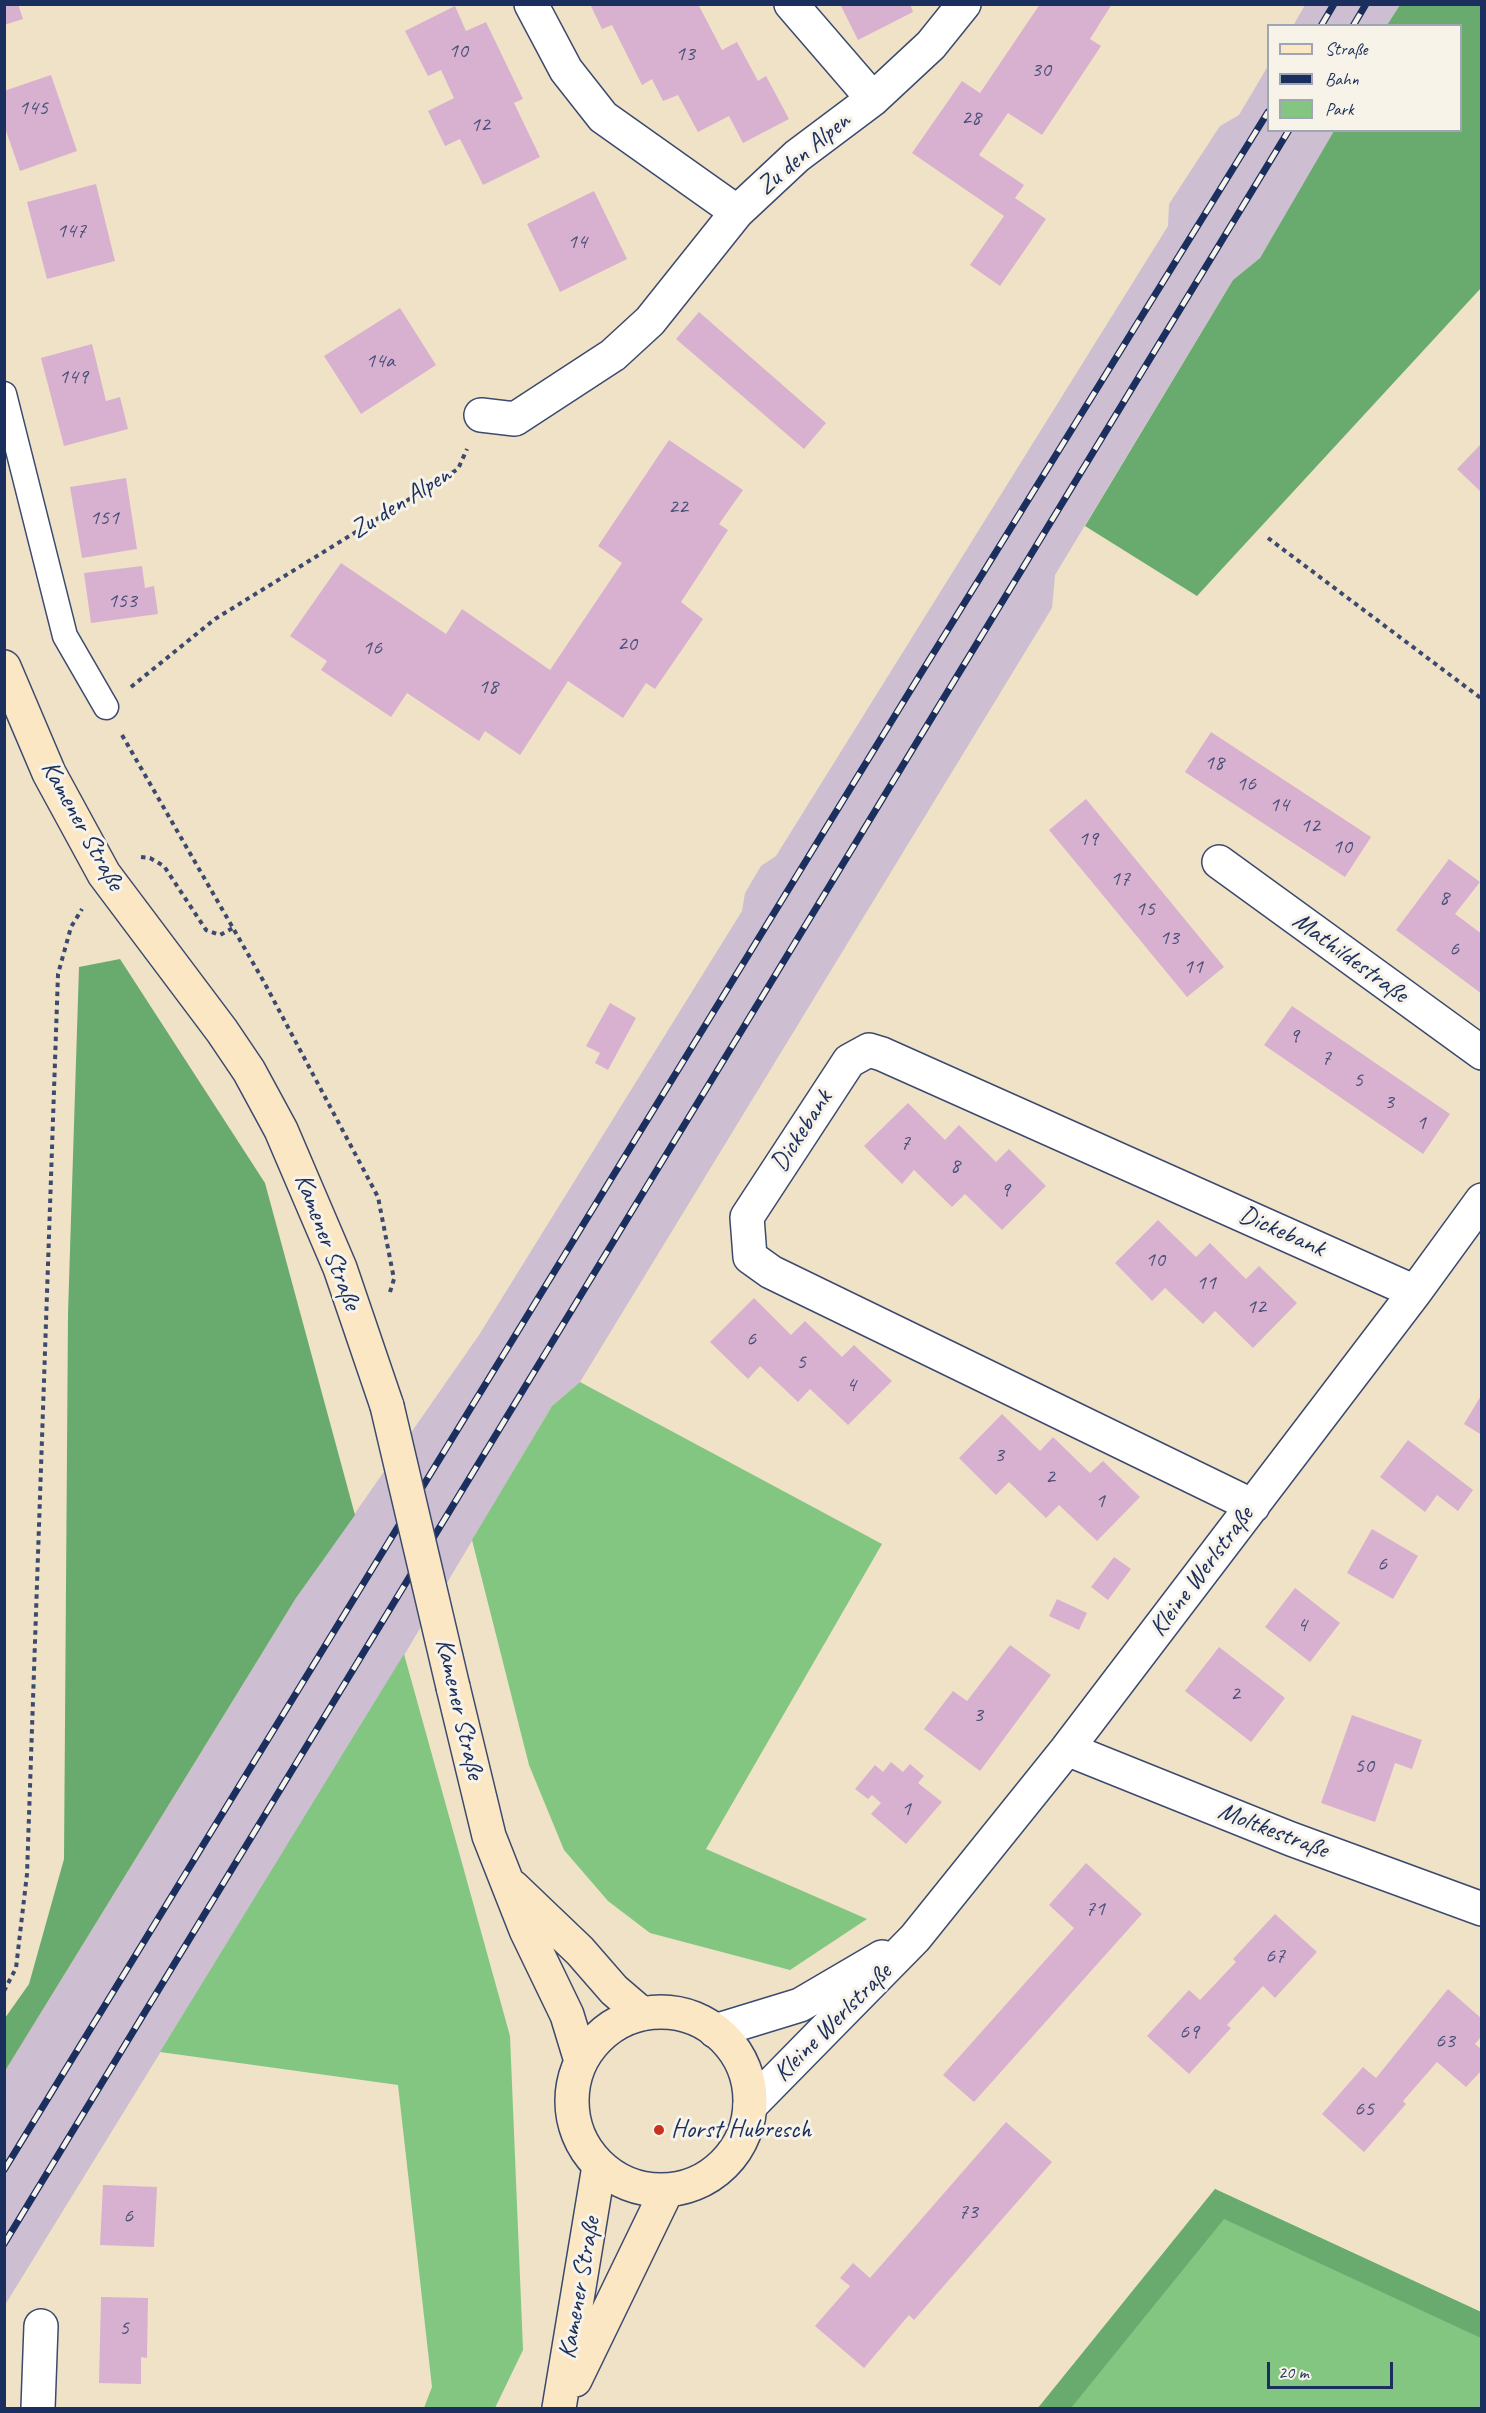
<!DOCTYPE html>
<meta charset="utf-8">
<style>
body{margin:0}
#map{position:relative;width:1486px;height:2413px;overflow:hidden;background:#f0e2c6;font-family:Caveat,sans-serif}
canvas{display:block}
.frame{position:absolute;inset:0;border:6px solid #1b2f5e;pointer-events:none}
.legend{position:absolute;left:1267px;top:24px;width:195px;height:108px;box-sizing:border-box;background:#f7f3e8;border:2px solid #9fa5b1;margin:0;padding:8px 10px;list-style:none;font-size:18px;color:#1b2f5e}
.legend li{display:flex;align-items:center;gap:12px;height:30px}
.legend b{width:30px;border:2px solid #9fa5b1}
.scale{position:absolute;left:1267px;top:2362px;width:126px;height:27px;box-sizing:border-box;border:3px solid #1b2f5e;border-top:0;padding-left:8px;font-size:18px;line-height:21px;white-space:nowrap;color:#1b2f5e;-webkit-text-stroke:4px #f7f3e8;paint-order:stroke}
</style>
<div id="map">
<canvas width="1486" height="2413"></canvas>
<div class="frame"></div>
<ul class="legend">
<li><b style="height:8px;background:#fbe7c3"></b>Straße</li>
<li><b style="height:8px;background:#1b2f5e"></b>Bahn</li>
<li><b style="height:16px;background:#82c681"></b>Park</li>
</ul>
<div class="scale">20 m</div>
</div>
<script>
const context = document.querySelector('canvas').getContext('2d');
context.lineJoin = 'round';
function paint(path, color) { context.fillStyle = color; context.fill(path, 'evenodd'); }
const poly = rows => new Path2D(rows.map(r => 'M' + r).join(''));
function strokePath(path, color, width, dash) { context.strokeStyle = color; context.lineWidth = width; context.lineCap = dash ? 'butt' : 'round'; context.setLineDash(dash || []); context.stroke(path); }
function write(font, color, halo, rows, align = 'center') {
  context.font = font + ' Caveat,sans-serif'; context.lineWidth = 6; context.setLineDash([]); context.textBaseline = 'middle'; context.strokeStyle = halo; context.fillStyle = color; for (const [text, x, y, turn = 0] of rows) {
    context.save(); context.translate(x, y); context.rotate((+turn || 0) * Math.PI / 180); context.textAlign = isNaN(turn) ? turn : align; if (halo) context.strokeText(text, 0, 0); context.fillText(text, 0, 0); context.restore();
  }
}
paint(poly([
 [1305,5,1400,5,1387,25,1293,26],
 [1268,66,1268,130,1334,131,1333,135,1260,258,1233,280,1055,575,1052,608,580,1382,552,1406,387,1684,5,2305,5,2071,296,1598,479,1335,742,911,745,893,761,866,776,856,1168,226,1169,204,1220,126,1239,115]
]), '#cdbed2');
paint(poly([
 [580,1382,882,1544,706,1849,867,1919,790,1970,650,1933,608,1901,564,1850,529,1765,472,1540,552,1406],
 [404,1654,510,2036,523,2350,495,2408,424,2408,432,2387,398,2085,160,2052],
 [1215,2189,1481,2312,1481,2408,1038,2408]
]), '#82c681');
paint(poly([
 [1400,5,1481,5,1481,288,1197,596,1085,526,1233,280,1260,258,1334,131,1460,130,1460,26,1387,25],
 [120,959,265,1183,355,1515,296,1598,5,2071,5,2018,29,1984,64,1859,68,1313,79,967],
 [1215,2189,1481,2312,1481,2338,1224,2219,1071,2408,1038,2408]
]), '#69ab6f');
paint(poly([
 [4,4,18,4,23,19,4,25],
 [590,4,698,4,722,50,737,42,758,81,766,76,789,119,743,143,729,116,698,132,678,95,663,101,652,79,642,85,612,25,602,29],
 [843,4,910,4,913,12,858,40,841,6],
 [1040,4,1112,4,1090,39,1101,46,1042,135,1008,113,979,155,1024,185,1015,198,1046,219,1000,286,970,265,1004,216,912,153,962,81,980,93],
 [455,6,466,31,486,22,523,99,514,103,540,157,483,185,460,139,445,146,428,111,454,98,441,70,428,76,405,31],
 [51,75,77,151,20,171,4,125,4,91],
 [96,184,115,261,47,279,27,202],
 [594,191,627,259,560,292,527,224],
 [400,308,436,365,361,414,324,356],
 [699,312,826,423,804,449,676,339],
 [92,344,106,401,120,397,128,429,64,446,41,358],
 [669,440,743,490,719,524,728,530,681,602,703,619,655,689,646,683,623,718,568,681,520,755,485,731,479,741,407,693,391,717,321,670,327,661,290,636,341,563,446,634,462,609,550,670,622,563,598,546],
 [1482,443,1482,493,1457,469],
 [126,478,137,549,82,558,70,487],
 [142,566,145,588,154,586,158,614,91,623,84,573],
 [1211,732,1371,837,1345,877,1185,772],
 [1086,799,1224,967,1187,997,1049,830],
 [1449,859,1480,882,1455,914,1482,934,1482,994,1396,930],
 [610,1003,636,1018,608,1070,595,1063,600,1053,586,1046],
 [1292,1006,1450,1114,1423,1154,1264,1045],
 [908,1103,945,1140,959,1125,996,1162,1009,1149,1046,1186,1002,1230,965,1194,952,1207,914,1170,902,1184,864,1146],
 [1158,1220,1196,1257,1210,1243,1246,1279,1259,1266,1297,1303,1253,1348,1215,1311,1203,1324,1165,1288,1152,1301,1115,1263],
 [754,1298,791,1335,805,1321,842,1357,854,1345,892,1381,848,1425,810,1389,798,1402,760,1366,748,1379,710,1342],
 [1482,1394,1482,1435,1464,1424],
 [1002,1414,1040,1451,1053,1437,1090,1473,1103,1461,1140,1497,1097,1541,1059,1505,1046,1518,1009,1482,996,1495,959,1458],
 [1408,1440,1473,1490,1458,1511,1437,1495,1425,1512,1380,1477],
 [1372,1529,1418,1556,1393,1599,1347,1573],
 [1114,1557,1131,1569,1108,1600,1091,1587],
 [1295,1588,1340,1623,1310,1662,1265,1627],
 [1057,1599,1087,1613,1079,1630,1049,1616],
 [1010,1645,1051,1675,980,1771,924,1729,953,1691,967,1701],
 [1219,1647,1285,1698,1251,1742,1185,1691],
 [1352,1715,1422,1740,1412,1769,1395,1763,1375,1822,1321,1803],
 [891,1762,903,1772,910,1764,924,1776,918,1783,942,1802,906,1844,871,1814,881,1803,872,1795,868,1799,855,1789,875,1765,883,1772],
 [1086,1863,1142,1914,974,2102,943,2075,1074,1928,1049,1905],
 [1275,1914,1317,1952,1275,1998,1263,1986,1227,2025,1231,2028,1189,2074,1147,2036,1189,1990,1200,2000,1236,1962,1233,1959],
 [1448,1989,1482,2019,1482,2036,1475,2044,1482,2050,1482,2070,1466,2087,1437,2062,1403,2101,1406,2104,1364,2152,1322,2114,1363,2067,1376,2078],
 [1006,2122,1052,2162,914,2320,909,2315,864,2368,815,2326,850,2286,840,2278,853,2263,870,2278],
 [103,2185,157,2187,154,2247,100,2245],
 [101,2297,148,2298,147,2358,141,2357,141,2384,99,2383]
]), '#d8b1d0');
const service = poly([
 [4,394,65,636,106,707]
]);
const minor = poly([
 [531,4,566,70,603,117,737,212,797,156,873,99,931,45,964,4],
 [791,4,873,99],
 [481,415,515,419,613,355,650,321,737,212],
 [1219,862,1482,1053],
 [1253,1506,771,1272,750,1257,747,1217,849,1061,869,1050,882,1054,1415,1292],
 [1067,1749,1291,1839,1482,1909],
 [715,2031,800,2005,882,1957],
 [750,2106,915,1938,1067,1749,1415,1292,1482,1200],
 [38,2408,41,2326]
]);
const secondary = poly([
 [4,667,49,773,104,874,222,1031,249,1071,281,1130,340,1268,387,1406],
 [453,1687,489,1836,526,1930,567,2015,581,2061],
 [513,1887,580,1951,614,1990,642,2014],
 '572 2101a89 89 0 1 1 178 0a89 89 0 1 1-178 0Z',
 [575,2380,667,2190],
 [559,2408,599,2166]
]);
strokePath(service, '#3b4a6e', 27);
strokePath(minor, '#3b4a6e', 36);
strokePath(secondary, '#3b4a6e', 36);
strokePath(poly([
 [1268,538,1482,699],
 [131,687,215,619,458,469,467,449],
 [122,735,264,982,378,1197,394,1279,390,1292],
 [141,857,150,858,164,866,206,930,220,935,233,928],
 [4,1991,16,1968,27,1874,58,974,71,927,82,909]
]), '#3b4a6e', 4, [4.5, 4.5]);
strokePath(service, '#fff', 24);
strokePath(minor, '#fff', 33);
strokePath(secondary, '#fbe7c3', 33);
const rail = poly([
 [1321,26,1334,4],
 [1353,26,1366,4],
 [4,2170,910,691,1268,112],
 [4,2244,1289,130]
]);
strokePath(rail, '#1b2f5e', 7);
strokePath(rail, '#f7f3e8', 4.5, [14]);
const secondaryBridge = poly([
 [387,1406,453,1687]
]);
strokePath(secondaryBridge, '#3b4a6e', 36, []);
strokePath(secondaryBridge, '#fbe7c3', 33);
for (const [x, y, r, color] of [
 [659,2130,6,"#c8321e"]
]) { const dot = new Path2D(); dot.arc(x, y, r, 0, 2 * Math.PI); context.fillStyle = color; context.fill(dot); strokePath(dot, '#f7f3e8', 2); }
write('22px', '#4a507a', null, [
 ["10",458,51],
 ["13",685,54],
 ["30",1041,70],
 ["145",33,108],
 ["28",971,118],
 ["12",480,125],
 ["147",71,231],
 ["14",577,242],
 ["14a",380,361],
 ["149",73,377],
 ["22",678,507],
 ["151",104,518],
 ["153",122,601],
 ["20",627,644],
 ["16",372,648],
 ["18",488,687],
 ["18",1214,763],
 ["16",1246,784],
 ["14",1279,805],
 ["12",1310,826],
 ["19",1088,839],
 ["10",1342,847],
 ["17",1120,879],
 ["8",1444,898],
 ["15",1145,909],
 ["13",1169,938],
 ["6",1454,949],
 ["11",1193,967],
 ["9",1294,1036],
 ["7",1326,1058],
 ["5",1358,1080],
 ["3",1389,1102],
 ["1",1421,1123],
 ["7",905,1143],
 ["8",955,1166],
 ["9",1005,1190],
 ["10",1155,1260],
 ["11",1206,1283],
 ["12",1256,1307],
 ["6",751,1339],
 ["5",801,1362],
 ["4",851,1385],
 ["3",999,1455],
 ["2",1050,1477],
 ["1",1100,1501],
 ["6",1382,1564],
 ["4",1302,1625],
 ["2",1235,1694],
 ["3",978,1715],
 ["50",1364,1766],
 ["1",906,1809],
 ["71",1095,1909],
 ["67",1275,1956],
 ["69",1189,2032],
 ["63",1445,2041],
 ["65",1364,2109],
 ["73",968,2212],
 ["6",128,2216],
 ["5",124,2328]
]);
write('26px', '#1b2f5e', '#f7f3e8', [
 ["Zu den Alpen",804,154,-40],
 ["Zu den Alpen",401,503,-32],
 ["Kamener Straße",82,826,61],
 ["Mathildestraße",1350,958,36],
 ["Dickebank",802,1131,-57],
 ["Dickebank",1282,1232,24],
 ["Kamener Straße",327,1242,69],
 ["Kleine Werlstraße",1202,1572,-53],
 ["Kamener Straße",459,1709,77],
 ["Moltkestraße",1273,1831,21],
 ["Kleine Werlstraße",833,2023,-45],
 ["Kamener Straße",580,2288,-80]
]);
write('26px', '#1b2f5e', '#f7f3e8', [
 ["Horst Hubresch",671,2130]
], 'left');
</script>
